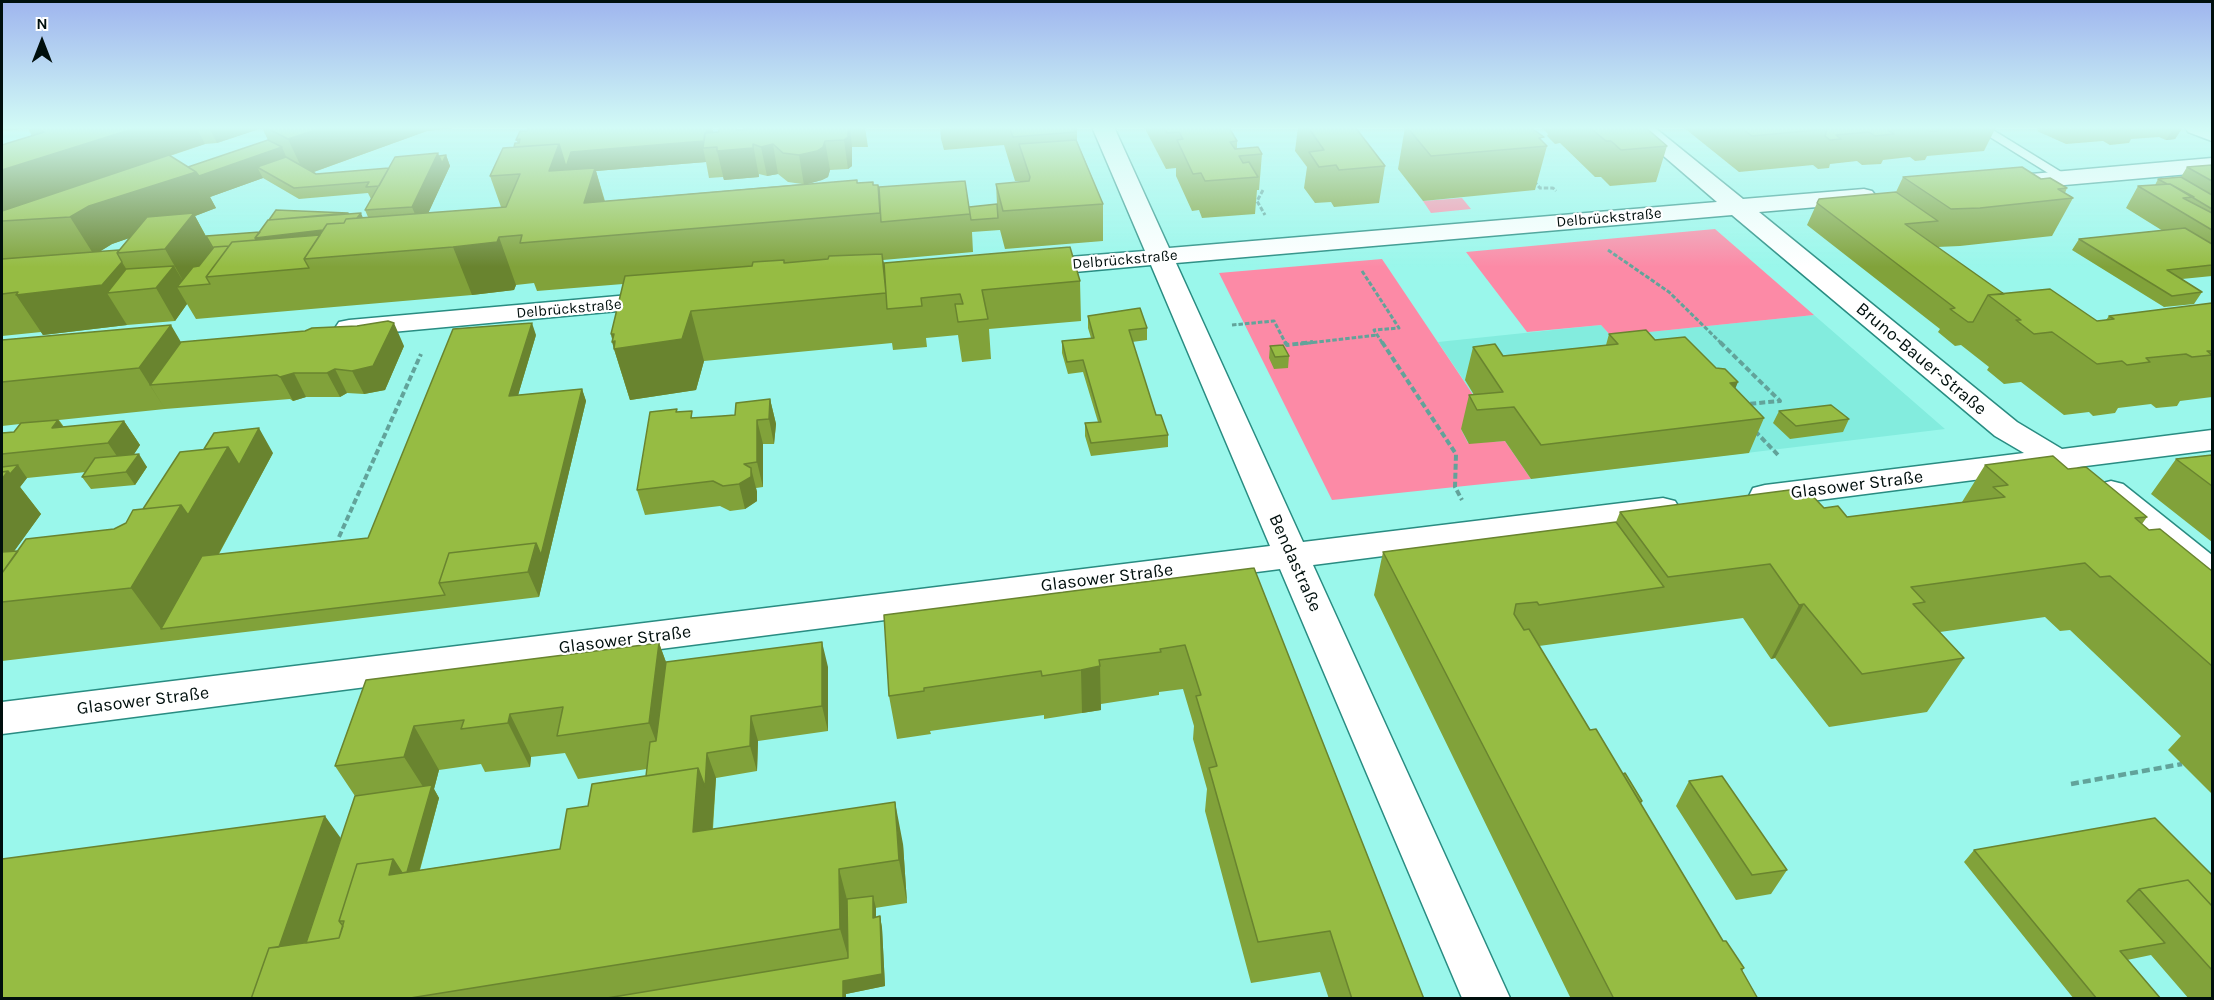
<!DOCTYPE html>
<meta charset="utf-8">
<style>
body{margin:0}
#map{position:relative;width:2214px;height:1000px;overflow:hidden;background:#9af7eb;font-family:Karla,sans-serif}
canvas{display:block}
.frame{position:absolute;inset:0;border:3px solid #000f0d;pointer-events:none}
.north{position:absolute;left:12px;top:12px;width:60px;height:60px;-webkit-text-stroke:4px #fff;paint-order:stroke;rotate:0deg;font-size:16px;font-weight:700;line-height:24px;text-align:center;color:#000f0d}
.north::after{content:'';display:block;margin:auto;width:21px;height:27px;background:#000f0d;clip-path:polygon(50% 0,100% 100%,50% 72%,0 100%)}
</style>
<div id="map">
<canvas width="2214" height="1000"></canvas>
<div class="frame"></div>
<div class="north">N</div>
</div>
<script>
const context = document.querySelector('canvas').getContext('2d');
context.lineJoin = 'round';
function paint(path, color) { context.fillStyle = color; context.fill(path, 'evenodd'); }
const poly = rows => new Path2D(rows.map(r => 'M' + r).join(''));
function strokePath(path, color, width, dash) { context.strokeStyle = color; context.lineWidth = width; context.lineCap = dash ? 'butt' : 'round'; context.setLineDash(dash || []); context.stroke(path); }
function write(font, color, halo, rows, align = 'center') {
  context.font = font + ' Karla,sans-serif'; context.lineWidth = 4.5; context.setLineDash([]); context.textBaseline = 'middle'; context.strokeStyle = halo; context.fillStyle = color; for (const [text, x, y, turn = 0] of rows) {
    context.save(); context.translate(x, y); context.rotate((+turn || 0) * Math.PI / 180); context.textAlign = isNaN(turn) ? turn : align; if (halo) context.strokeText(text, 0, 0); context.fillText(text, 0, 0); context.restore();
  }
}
paint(poly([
 [1814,315,1945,429,1531,479,1505,441,1468,443,1461,429,1494,425,1438,342,1601,325,1611,336]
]), '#83ecde');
paint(poly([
 [1462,198,1471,209,1431,213,1423,201],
 [1715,229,1814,315,1611,336,1601,325,1527,332,1466,252],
 [1382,259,1494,426,1461,429,1468,443,1505,441,1531,479,1332,500,1219,273]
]), '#fc8aa6');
const lane = poly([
 [1974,127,1988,127,2071,178,2069,181,2061,181,1974,127]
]);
const street = poly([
 [1092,127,1114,127,1169,248,1717,202,1630,127,1654,127,1743,199,1864,189,1872,191,1876,196,1872,201,1864,203,1759,212,2017,422,2062,449,2212,430,2212,450,2078,467,2075,471,2064,474,2051,470,1765,507,1753,504,1749,496,1753,488,1765,485,2024,453,1995,436,1732,215,1176,263,1303,542,1663,498,1675,501,1680,509,1675,517,1663,520,1313,565,1510,998,1462,998,1280,569,2,734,2,702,1270,546,1151,265,1031,276,1022,273,1018,268,1022,263,1031,260,1145,251,1092,127],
 [2185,127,2212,127,2212,141,2188,132,2185,127],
 [2212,158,2212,172,2008,190,2000,188,1996,183,2000,178,2008,176,2212,158],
 [663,292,672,294,676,300,672,306,349,336,339,334,335,328,339,322,349,320,663,292],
 [2111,481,2123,484,2212,555,2212,585,2200,582,2099,500,2095,492,2099,484,2111,481]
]);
strokePath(lane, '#298c82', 3);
strokePath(street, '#298c82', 3);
strokePath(poly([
 [1534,181,1540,188,1553,188,1556,191],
 [1263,190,1257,201,1265,215],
 [1608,250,1669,292,1722,344],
 [1362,271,1399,328,1374,330,1383,344],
 [1232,325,1274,321,1286,344],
 [1300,344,1377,335]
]), '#62a39a', 3, [4.5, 2]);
strokePath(poly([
 [1285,342,1287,345,1313,342],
 [1382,342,1456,454,1455,487,1462,500],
 [1720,342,1780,401,1747,404],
 [1755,431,1779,456],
 [339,537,421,354]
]), '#62a39a', 4, [6, 3]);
strokePath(poly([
 [2071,784,2182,764]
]), '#62a39a', 4.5, [8, 4]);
paint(lane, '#fff');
paint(street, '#fff');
paint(poly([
 [2,127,462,127,427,131,314,172,316,174,389,168,439,156,446,155,450,166,428,213,501,207,490,176,518,143,516,140,527,131,529,127,557,127,557,128,572,127,712,127,713,132,751,129,751,127,865,127,868,147,852,147,852,166,848,169,830,170,828,177,822,180,807,184,857,183,873,185,880,200,969,207,997,204,996,184,1021,182,1021,181,1015,181,1004,145,944,150,941,139,940,127,1077,127,1077,141,1103,204,1103,241,1005,249,1000,230,972,232,973,252,883,260,884,263,1080,281,1081,321,989,329,991,359,962,362,958,335,926,338,927,347,893,350,892,343,704,361,696,390,630,400,614,349,611,334,623,284,537,291,534,283,516,285,514,290,472,295,196,319,187,304,175,321,127,325,43,335,41,332,2,336,2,145,32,136,28,129,2,131],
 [262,128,268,140,188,167,170,156,205,144,217,143],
 [706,162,709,178,723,177,724,180,759,177,759,174,767,176,778,174,788,182,802,184,605,201,596,171],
 [263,178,299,199,368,193,371,199,372,198,365,210,368,217,260,232,206,236,195,216,216,208,210,197],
 [129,238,119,250,99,252,112,244],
 [467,127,491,127,467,128],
 [1144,127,1222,127,1237,141,1237,149,1262,154,1259,190,1257,190,1255,214,1202,218,1199,210,1192,211,1176,176,1176,168,1166,169],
 [1298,127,1355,127,1385,166,1379,203,1334,207,1331,202,1315,203,1304,188,1307,167,1295,151],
 [1405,127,1530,127,1547,146,1535,190,1423,201,1398,169],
 [1541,127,1645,127,1667,146,1656,182,1610,186,1601,177,1595,177,1560,143,1555,144,1547,136,1548,134],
 [1683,127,1996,127,1984,151,1927,156,1925,160,1915,161,1910,157,1883,160,1881,164,1862,165,1857,161,1830,164,1829,168,1818,169,1813,165,1739,172],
 [2035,127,2183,127,2175,139,2166,140,2159,137,2131,139,2129,143,2110,145,2103,141,2066,144,2037,131,2039,129],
 [2212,165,2212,276,2182,279,2202,292,2194,304,2164,307,2072,250,2079,239,2163,231,2126,208,2138,186,2155,185,2158,179,2181,177,2187,167],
 [1903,177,2041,179,2067,188,2065,193,2073,198,2052,236,1960,246,1937,247,2004,294,2097,321,2106,320,2109,316,2212,303,2212,397,2180,401,2177,406,2156,408,2151,404,2118,408,2115,413,2093,416,2089,412,2064,415,2021,382,2004,384,1987,370,1989,367,1961,345,1955,346,1938,332,1940,329,1807,225,1817,203,1896,192],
 [1088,316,1147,328,1147,340,1132,342,1156,415,1168,435,1168,447,1091,456,1085,436,1085,423,1098,422,1083,372,1068,374,1062,353,1062,341,1091,338,1088,328],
 [1609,334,1655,340,1735,389,1764,418,1749,453,1531,479,1505,441,1469,444,1461,429,1469,395,1474,395,1465,380,1473,347,1503,356,1606,345],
 [536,335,518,395,582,389,586,401,539,597,2,661,2,433,14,432,20,424,2,426,2,340,404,346,385,390,364,394,347,393,340,397,306,397,293,401,290,399,165,409,59,420,64,427,124,421,140,445,134,454,147,467,135,485,91,489,82,477,86,472,27,478,20,487,41,514,14,551,114,529,126,523,143,509,273,453,219,554,368,538],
 [1270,346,1289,356,1288,368,1274,369,1269,358],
 [770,399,776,424,774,444,763,444,763,487,756,488,757,492,757,501,745,509,730,511,720,506,645,515,637,490,677,412,694,418,735,415],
 [1779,411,1849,419,1843,432,1790,439,1773,423],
 [2212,455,2212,542,2151,494,2176,459],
 [1985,465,2068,469,2147,517,2142,524,2149,530,2212,571,2212,794,2168,750,2181,736,2070,630,2060,631,2045,617,1940,632,1964,658,1927,712,1829,727,1775,658,1771,659,1743,618,1539,646,1590,730,1642,801,1641,804,1723,941,1744,968,1742,971,1758,999,1571,999,1374,595,1383,552,1616,522,1620,512,1824,508,1847,517,1962,502],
 [1254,568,1424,999,1329,999,1320,972,1251,983,1205,811,1207,789,1193,739,1194,726,1183,689,1159,692,1159,695,1101,704,1101,710,1044,719,1044,715,930,731,931,734,897,739,889,696],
 [659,643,666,662,828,667,828,731,758,741,757,771,716,778,713,829,903,844,907,903,875,908,876,917,880,916,882,928,885,986,846,994,846,999,2,999,341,838,355,796,335,766,366,680],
 [565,753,578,779,647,769,646,776,588,806,560,849,420,870,439,798,434,789,439,770,481,764,485,772,530,767,531,757],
 [1689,781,1787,870,1771,894,1736,900,1676,806],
 [1974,850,2212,875,2212,999,2189,999,2151,955,2127,960,2161,999,2074,999,1964,862]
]), '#81a23a');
paint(poly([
 [139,127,196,127,205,144,171,155,166,160,2,215,2,170],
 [209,127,261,127,262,128,217,143],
 [325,127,462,127,427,131,305,175,288,139],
 [544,127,557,127,550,150,543,129],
 [708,127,712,127,714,136,703,148,706,162,596,171,608,214,563,217,549,171,559,144,571,152],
 [848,127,850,127,852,147,852,166,848,169,844,140],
 [2174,127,2183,127,2175,139,2166,140],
 [825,141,830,170,828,177,822,180,804,185,799,155],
 [753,144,759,177,724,180,717,151],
 [773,144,778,174,767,176,761,147],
 [282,147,291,168,257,167,263,178,210,197,216,208,195,216,219,261,186,286,165,249,191,217,112,244,94,255,70,217,89,206,196,172],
 [438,153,442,163,446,155,450,166,421,229,412,207],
 [361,213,370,235,267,261,255,238,353,225],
 [499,237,516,285,514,290,472,295,453,247],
 [122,262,139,290,107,293,127,325,43,335,16,295],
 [174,266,186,286,177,287,187,304,175,321,156,288],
 [691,311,704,361,696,390,630,400,614,349,612,342,613,342,611,334],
 [394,323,404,346,385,390,364,394,352,371],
 [532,323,536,335,514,409,509,396],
 [171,325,195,366,150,385,165,409,139,368],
 [335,369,347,393,340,397,327,373],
 [294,373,306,397,293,401,280,377],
 [1738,382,1724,416,1730,383],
 [582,389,586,401,539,597,528,572],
 [770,399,776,424,774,444,769,419],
 [58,420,76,444,52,428],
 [757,420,763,444,763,487,757,462],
 [124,421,140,445,125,468,108,443],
 [259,428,273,453,179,627,161,629,131,588,181,505,228,447],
 [139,454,147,467,135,485,126,472],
 [18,465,27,478,20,487,41,514,2,568,2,479,8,471],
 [751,468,757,492,757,501,745,509,739,484],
 [1804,604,1775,658,1771,659,1799,605],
 [822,642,828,667,828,731,822,706],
 [659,643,675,687,666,767,649,723],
 [1100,666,1101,710,1082,713,1081,670],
 [510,714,531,757,530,767,508,723],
 [751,716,758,741,757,771,750,746],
 [414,726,439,770,434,789,439,798,414,890,389,875,393,859,429,796,404,757],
 [707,753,716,778,709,874,693,832,698,768],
 [895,802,903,844,907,903,899,860],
 [325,816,350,851,309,975,260,999],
 [839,869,850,911,852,970,840,929],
 [873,896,876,908,876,930,873,918],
 [880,916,882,928,885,986,846,994,846,999,843,999,843,981]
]), '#69842f');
const building = poly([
 [36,127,139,127,2,170,2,145,44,132,36,127],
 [265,127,325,127,288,139,265,127],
 [529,127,544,127,543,129,572,127,708,127,707,132,705,133,704,141,571,152,566,167,559,144,514,147,515,143,519,143,520,139,516,140,520,131,527,131,529,127],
 [721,127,734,127,737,130,751,129,751,127,848,127,848,137,844,140,825,141,823,147,817,151,799,155,783,153,773,144,761,147,753,144,753,148,717,151,717,147,703,148,705,133,718,132,721,127],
 [1009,127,1074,127,1076,132,1013,137,1009,127],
 [1164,127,1222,127,1224,129,1230,129,1237,141,1230,142,1235,149,1258,147,1262,154,1239,156,1243,163,1249,162,1258,177,1205,181,1201,173,1193,174,1177,140,1183,139,1179,132,1167,133,1164,127],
 [1308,127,1355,127,1385,166,1339,170,1336,165,1319,167,1309,152,1324,150,1308,127],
 [1407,127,1530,127,1544,137,1539,138,1547,146,1431,156,1407,127],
 [1589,127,1645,127,1667,146,1621,150,1611,141,1606,141,1589,127],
 [1740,127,1824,127,1827,129,1752,136,1740,127],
 [1824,127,1941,127,1934,128,1938,131,1929,131,1923,128,1889,131,1894,134,1875,136,1869,132,1836,135,1841,139,1830,140,1825,136,1827,129,1824,127],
 [268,140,282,147,199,176,196,172,188,167,268,140],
 [1076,140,1103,204,1003,211,996,184,1029,181,1030,177,1019,144,1076,140],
 [559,144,549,171,595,168,584,203,857,180,857,183,873,182,873,185,878,185,880,213,520,243,522,235,499,237,497,242,453,247,304,259,327,224,344,223,346,219,506,207,520,174,490,176,503,148,559,144],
 [438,153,412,207,365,210,395,157,438,153],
 [169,155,196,172,89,206,70,217,2,221,2,211,169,155],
 [446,155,442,163,439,156,446,155],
 [286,157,316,174,389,168,379,186,366,187,369,182,294,188,257,167,286,157],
 [2212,165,2212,181,2187,167,2212,165],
 [2022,167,2041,179,2050,178,2067,188,2058,189,2073,198,1980,208,1951,209,1903,177,2022,167],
 [2181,177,2212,195,2212,209,2170,184,2167,184,2158,179,2181,177],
 [965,181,970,214,881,222,879,187,965,181],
 [2170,184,2194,197,2183,198,2212,213,2212,230,2138,186,2170,184],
 [1896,192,1938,221,1905,224,2004,294,1988,295,1973,322,1968,322,1950,309,1955,308,1817,203,1819,199,1896,192],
 [997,204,998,218,971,220,969,207,997,204],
 [276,210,348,213,269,220,276,210],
 [194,213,165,249,117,253,147,217,194,213],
 [361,213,357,218,346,219,344,223,327,224,323,230,255,238,268,220,361,213],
 [2185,228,2212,244,2212,265,2167,270,2202,292,2172,296,2079,239,2185,228],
 [260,232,255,238,256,240,232,242,229,246,214,247,213,248,206,236,260,232],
 [320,235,304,259,309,268,206,277,232,242,320,235],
 [229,246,206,277,210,284,177,287,193,267,199,266,214,247,229,246],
 [1070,247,1080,281,982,290,988,319,958,322,955,304,963,304,960,294,921,298,922,306,887,309,884,263,1070,247],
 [119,250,117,253,122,262,102,285,16,295,18,292,2,294,2,259,119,250],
 [882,254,886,293,691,311,682,339,614,349,615,341,612,342,614,334,611,334,625,276,752,266,753,262,784,260,784,263,828,259,829,256,882,254],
 [174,266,156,288,107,293,126,269,174,266],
 [2050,289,2097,321,2114,319,2109,316,2212,303,2212,351,2207,351,2212,355,2192,357,2186,354,2146,358,2150,362,2127,365,2122,361,2097,364,2052,332,2034,334,2016,320,2021,320,1988,295,2050,289],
 [1140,308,1147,328,1129,330,1156,415,1161,415,1168,435,1091,443,1085,423,1101,422,1083,360,1067,362,1062,341,1094,338,1088,316,1140,308],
 [388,321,394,323,373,366,352,371,335,369,327,373,294,373,280,377,277,375,150,385,181,342,305,331,312,328,357,326,388,321],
 [532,323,509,396,582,389,541,555,536,543,449,553,439,583,445,595,161,629,202,556,368,538,453,329,532,323],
 [171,325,139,368,2,382,2,340,171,325],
 [1646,330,1655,340,1685,337,1716,368,1725,369,1738,382,1730,383,1764,418,1541,445,1514,407,1477,410,1469,395,1503,392,1473,347,1495,344,1503,356,1618,344,1609,334,1646,330],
 [1283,345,1289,356,1275,357,1270,346,1283,345],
 [770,399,769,419,757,420,757,462,744,464,751,468,751,477,739,484,723,486,713,481,637,490,650,412,677,409,676,412,692,411,691,418,722,416,735,415,736,403,770,399],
 [1831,405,1849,419,1796,426,1779,411,1831,405],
 [58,420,52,428,124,421,108,443,2,454,2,433,14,432,21,423,58,420],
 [259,428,239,465,228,447,204,449,214,433,259,428],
 [228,447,188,515,181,505,143,509,180,452,228,447],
 [139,454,126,472,82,477,95,458,139,454],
 [2212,455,2212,486,2176,459,2212,455],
 [2053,456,2068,469,2086,467,2147,517,2135,518,2149,530,2160,529,2212,571,2212,666,2110,576,2100,577,2085,563,1911,587,1925,602,1913,604,1964,658,1862,674,1804,604,1799,605,1770,564,1668,577,1620,512,1805,488,1824,508,1838,506,1847,517,2005,497,1993,487,2008,485,1985,465,2053,456],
 [18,465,10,474,8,471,2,472,2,467,18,465],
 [8,471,2,479,2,472,8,471],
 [181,505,131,588,2,602,2,573,26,539,114,529,126,523,133,510,181,505],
 [1616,522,1664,587,1539,605,1537,602,1516,604,1514,614,1524,630,1529,629,1590,730,1596,729,1723,941,1726,941,1744,968,1741,969,1758,999,1614,999,1383,552,1616,522],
 [536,543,528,572,439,583,449,553,536,543],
 [18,551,2,573,2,552,18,551],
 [1254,568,1424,999,1352,999,1330,931,1258,942,1209,768,1217,766,1196,696,1201,695,1185,645,1160,649,1161,652,1099,660,1100,666,1081,670,1042,676,1041,671,924,688,924,691,889,696,884,615,1254,568],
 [822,642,822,706,751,716,750,746,707,753,705,787,698,768,646,776,650,742,656,741,666,662,822,642],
 [659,643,649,723,557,736,563,707,510,714,508,723,461,729,464,720,414,726,404,757,335,766,366,680,659,643],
 [698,768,693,832,895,802,899,860,839,869,840,929,404,999,251,999,269,948,339,938,344,921,339,921,357,864,393,859,389,875,560,849,567,809,588,806,592,784,698,768],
 [1625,773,1642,801,1640,802,1623,774,1625,773],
 [1722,776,1787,870,1752,875,1689,781,1722,776],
 [432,785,407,872,402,873,393,859,357,864,339,921,343,926,339,938,306,943,355,796,432,785],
 [325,816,279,947,269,948,251,999,2,999,2,859,325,816],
 [2155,818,2212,875,2212,906,2188,880,2139,889,2127,901,2165,943,2120,951,2161,999,2097,999,1974,850,2155,818],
 [2188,880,2212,906,2212,970,2139,889,2188,880],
 [873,896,873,918,880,916,882,974,843,981,843,999,601,999,848,958,847,899,873,896]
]);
paint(building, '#96bc43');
strokePath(building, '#69842f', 1.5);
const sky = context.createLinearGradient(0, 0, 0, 267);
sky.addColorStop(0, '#9fb5ee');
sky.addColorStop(0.48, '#d2fbf6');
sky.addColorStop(1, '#d2fbf600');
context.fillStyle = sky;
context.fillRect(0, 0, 2214, 267);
write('15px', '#000f0d', '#fff', [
 ["Delbrückstraße",1609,218,-5],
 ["Delbrückstraße",1125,260,-5],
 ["Delbrückstraße",569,309,-5]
]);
write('18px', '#000f0d', '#fff', [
 ["Bruno-Bauer-Straße",1921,359,40],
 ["Glasower Straße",1857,485,-7],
 ["Bendastraße",1295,563,66],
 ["Glasower Straße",1107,578,-7],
 ["Glasower Straße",625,640,-7],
 ["Glasower Straße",143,701,-7]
]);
</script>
